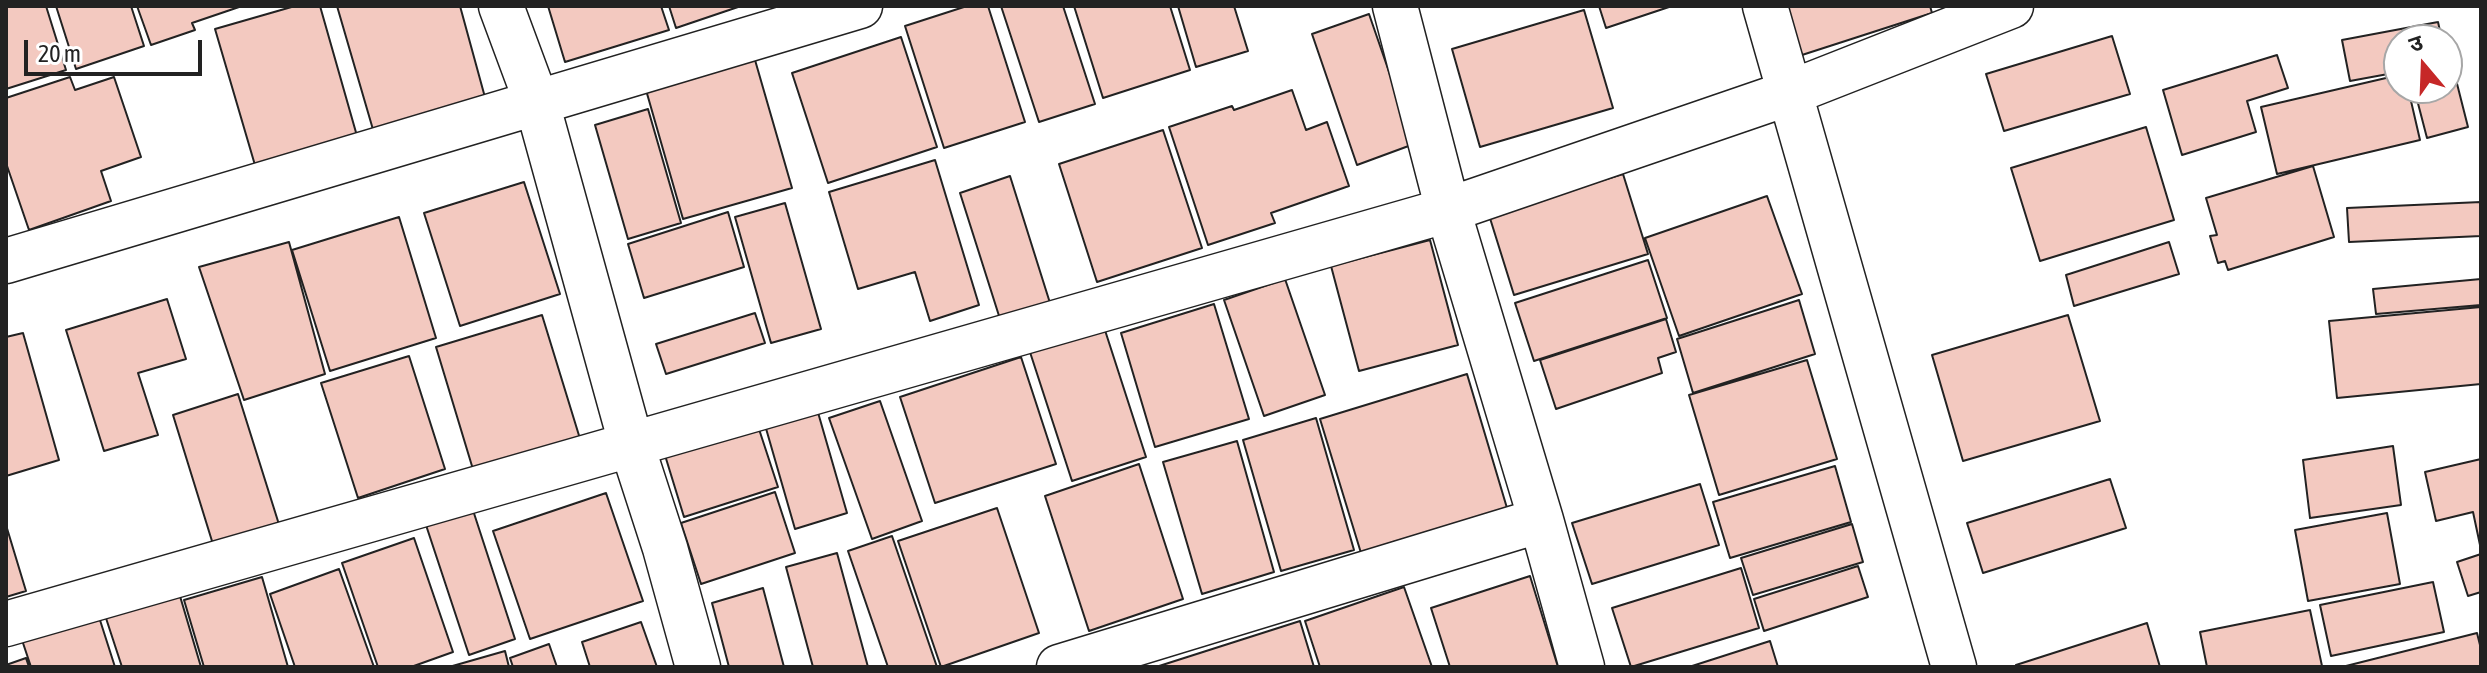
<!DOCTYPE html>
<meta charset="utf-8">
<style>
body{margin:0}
#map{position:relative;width:2487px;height:673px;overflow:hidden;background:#fff;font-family:"Asap Condensed","Noto Sans Devanagari",sans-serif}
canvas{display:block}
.frame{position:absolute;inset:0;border:8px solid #222;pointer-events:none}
.north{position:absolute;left:2383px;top:24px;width:80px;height:80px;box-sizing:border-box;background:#fff;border:2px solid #a7a7a7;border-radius:50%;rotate:341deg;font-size:22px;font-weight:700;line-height:32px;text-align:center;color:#222}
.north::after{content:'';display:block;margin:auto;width:28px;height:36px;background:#c62828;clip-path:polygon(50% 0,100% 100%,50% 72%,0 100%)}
.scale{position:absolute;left:24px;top:40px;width:178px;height:36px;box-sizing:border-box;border:4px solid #222;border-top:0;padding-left:10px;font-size:24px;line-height:28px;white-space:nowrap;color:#222;-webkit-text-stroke:6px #fff;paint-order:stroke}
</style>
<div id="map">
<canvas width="2487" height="673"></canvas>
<div class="frame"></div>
<div class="north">उ</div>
<div class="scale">20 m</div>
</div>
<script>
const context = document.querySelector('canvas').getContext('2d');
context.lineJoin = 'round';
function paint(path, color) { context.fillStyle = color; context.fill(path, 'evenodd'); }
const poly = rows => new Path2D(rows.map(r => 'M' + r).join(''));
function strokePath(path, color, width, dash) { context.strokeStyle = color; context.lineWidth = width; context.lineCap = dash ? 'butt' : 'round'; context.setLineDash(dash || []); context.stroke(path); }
const building = poly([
 [6,6,46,6,66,70,6,89,6,6],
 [56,6,131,6,144,46,76,69,56,6],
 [137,6,242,6,192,23,195,30,151,45,137,6],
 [295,6,320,6,359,143,257,172,215,29,295,6],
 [337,6,460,6,486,101,374,133,337,6],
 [548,6,661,6,669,30,565,62,548,6],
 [669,6,741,6,676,28,669,6],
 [967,6,988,6,1025,122,944,148,905,26,967,6],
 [1001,6,1063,6,1095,104,1039,122,1001,6],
 [1074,6,1170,6,1190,70,1103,98,1074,6],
 [1178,6,1234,6,1248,51,1196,67,1178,6],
 [1599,6,1672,6,1606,28,1599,6],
 [1786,6,1930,6,1932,13,1802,55,1786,6],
 [1584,10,1613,108,1480,147,1452,49,1584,10],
 [1369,14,1414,144,1357,165,1312,34,1369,14],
 [2438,22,2442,40,2399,40,2399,72,2350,81,2342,40,2438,22],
 [2112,36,2130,94,2004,131,1986,74,2112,36],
 [901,37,937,147,828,183,792,73,901,37],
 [2277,55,2288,88,2247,101,2256,132,2182,155,2163,90,2277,55],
 [755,60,792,188,683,219,646,90,755,60],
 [2452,64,2468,127,2427,138,2414,88,2447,88,2447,65,2452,64],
 [2399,75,2399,88,2408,88,2420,140,2277,174,2261,107,2399,75],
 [70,77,75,90,114,77,141,157,101,171,111,201,29,230,6,163,6,98,70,77],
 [1292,90,1306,130,1327,122,1349,186,1271,213,1275,223,1208,245,1169,127,1232,106,1234,110,1292,90],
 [648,109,681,223,628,239,595,125,648,109],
 [2146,127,2174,220,2040,261,2011,168,2146,127],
 [1163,130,1202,248,1097,282,1059,164,1163,130],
 [935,160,979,305,930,321,915,272,858,289,829,192,935,160],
 [2313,166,2334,237,2228,270,2225,261,2218,263,2210,236,2217,235,2206,198,2313,166],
 [1623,174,1648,254,1514,295,1489,215,1623,174],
 [1010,176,1050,303,1000,319,960,193,1010,176],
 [524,182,560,294,460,326,424,213,524,182],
 [1767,196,1802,294,1679,336,1645,238,1767,196],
 [2481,202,2481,236,2349,242,2347,208,2481,202],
 [785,203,821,329,771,343,735,217,785,203],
 [728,212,744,267,644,298,628,244,728,212],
 [399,217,436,338,330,371,292,250,399,217],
 [1430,240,1458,345,1359,371,1331,266,1430,240],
 [289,242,325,374,244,400,199,267,289,242],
 [2169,242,2179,274,2074,306,2066,275,2169,242],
 [1648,260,1667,318,1534,361,1515,303,1648,260],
 [1285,279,1325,395,1264,416,1224,300,1285,279],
 [2481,279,2481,305,2376,314,2373,289,2481,279],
 [167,299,186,359,138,373,158,435,104,451,66,330,167,299],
 [1799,300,1815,354,1693,393,1677,339,1799,300],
 [1214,304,1249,419,1155,447,1121,333,1214,304],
 [2481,307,2481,384,2337,398,2329,321,2481,307],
 [755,313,765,343,666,374,656,344,755,313],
 [542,315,581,442,475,476,436,347,542,315],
 [2068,315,2100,421,1963,461,1932,355,2068,315],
 [1666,319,1676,352,1658,358,1662,373,1556,409,1540,360,1666,319],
 [1102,321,1146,457,1072,481,1028,346,1102,321],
 [23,333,59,460,6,476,6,337,23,333],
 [409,356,445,469,358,498,321,383,409,356],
 [1021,357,1056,464,935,503,900,397,1021,357],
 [1807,360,1837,459,1719,495,1689,395,1807,360],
 [1467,374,1507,508,1361,553,1320,419,1467,374],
 [238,394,282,534,216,554,173,415,238,394],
 [880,401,922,521,872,539,829,418,880,401],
 [817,409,847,513,795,529,765,425,817,409],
 [1316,418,1354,550,1281,571,1243,440,1316,418],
 [757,423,778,487,684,517,664,452,757,423],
 [1237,441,1274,572,1202,594,1163,462,1237,441],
 [2393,446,2401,505,2310,518,2303,460,2393,446],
 [2481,459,2481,545,2480,545,2473,512,2436,521,2425,472,2481,459],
 [1139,464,1183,599,1089,631,1045,496,1139,464],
 [1835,466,1851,522,1730,558,1713,502,1835,466],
 [2110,479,2126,528,1983,573,1967,523,2110,479],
 [1700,484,1719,545,1592,584,1572,523,1700,484],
 [775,492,795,553,701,584,681,523,775,492],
 [606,493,643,601,530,639,493,531,606,493],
 [469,498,515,639,469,655,422,513,469,498],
 [997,508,1039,633,941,667,898,541,997,508],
 [2387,513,2400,584,2308,601,2295,530,2387,513],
 [1852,524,1863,562,1753,595,1741,558,1852,524],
 [6,525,26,591,6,597,6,525],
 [892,536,937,667,888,667,848,551,892,536],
 [414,538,453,652,411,667,378,667,342,563,414,538],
 [837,553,868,667,813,667,786,567,837,553],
 [2481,554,2481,592,2468,596,2457,562,2481,554],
 [1858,566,1868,597,1764,631,1754,599,1858,566],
 [1741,568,1759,628,1631,667,1612,608,1741,568],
 [339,569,374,667,295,667,270,594,339,569],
 [1530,576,1558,667,1450,667,1431,608,1530,576],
 [262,577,288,667,204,667,184,600,262,577],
 [2433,582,2444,632,2331,656,2320,605,2433,582],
 [177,586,201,667,122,667,103,609,177,586],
 [1404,587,1432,667,1320,667,1305,621,1404,587],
 [763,588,784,667,729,667,712,603,763,588],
 [2310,610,2322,666,2207,667,2200,632,2310,610],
 [99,617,115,667,31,667,22,640,99,617],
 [1300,621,1314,667,1156,667,1300,621],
 [641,622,657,667,590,667,582,642,641,622],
 [2147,623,2160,667,2017,667,2016,665,2147,623],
 [2477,633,2481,649,2481,667,2342,667,2477,633],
 [1770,641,1778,667,1689,667,1770,641],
 [549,644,557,667,513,667,510,658,549,644],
 [505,651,509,667,449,667,505,651],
 [26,658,29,667,6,667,6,665,26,658]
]);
paint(building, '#f3c9c0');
strokePath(building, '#222', 2);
const street = poly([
 [501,6,537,103,631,443,665,548,698,667],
 [1395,6,1448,210,1541,520,1582,667],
 [1765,6,1954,667],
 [6,261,860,6],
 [6,624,1448,210,1792,92,2011,6],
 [1059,667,1541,520]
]);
strokePath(street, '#222', 47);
strokePath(street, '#fff', 44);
</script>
